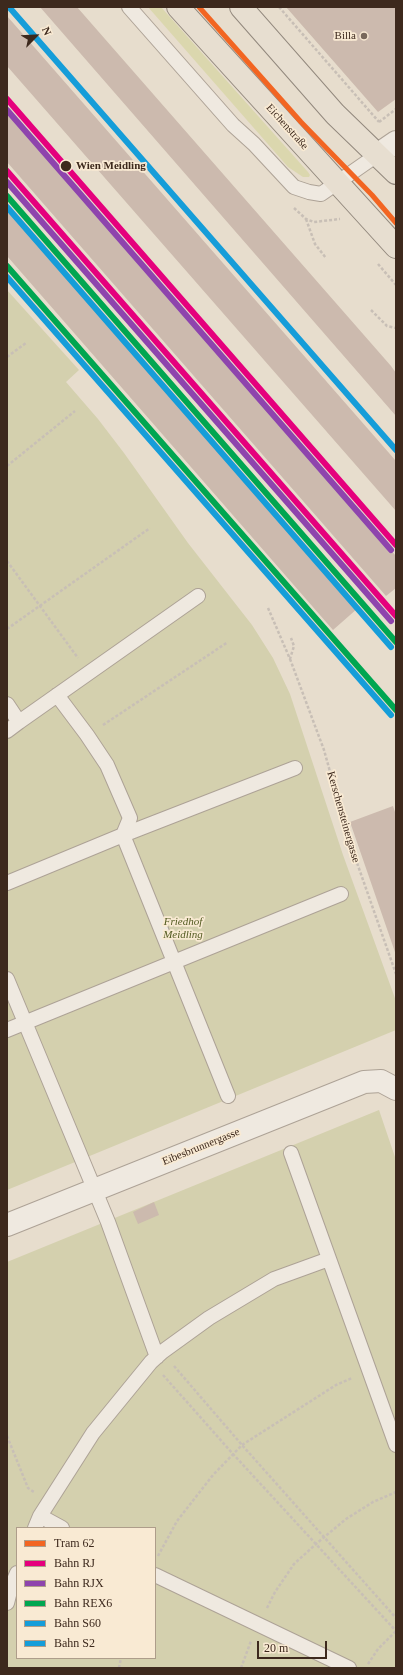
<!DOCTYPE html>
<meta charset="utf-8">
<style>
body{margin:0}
#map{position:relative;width:403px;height:1675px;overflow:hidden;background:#e7ddcd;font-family:Georgia,serif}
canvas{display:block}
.frame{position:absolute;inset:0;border:8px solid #3d291d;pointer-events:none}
.legend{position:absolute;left:16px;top:1527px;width:140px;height:132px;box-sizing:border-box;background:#f9ead3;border:1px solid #ae9d8a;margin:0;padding:5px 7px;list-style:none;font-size:12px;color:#3d291d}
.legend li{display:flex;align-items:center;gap:8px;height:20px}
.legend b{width:20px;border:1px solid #ae9d8a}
.north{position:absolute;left:16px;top:16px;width:40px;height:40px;-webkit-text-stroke:3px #f9ead3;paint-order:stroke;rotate:66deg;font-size:11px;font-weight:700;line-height:16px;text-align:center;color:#3d291d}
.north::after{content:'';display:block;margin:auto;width:14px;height:18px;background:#3d291d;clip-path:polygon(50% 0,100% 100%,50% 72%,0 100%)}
.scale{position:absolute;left:257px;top:1641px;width:70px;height:18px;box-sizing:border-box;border:2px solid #3d291d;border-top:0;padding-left:5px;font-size:12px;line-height:14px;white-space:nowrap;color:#3d291d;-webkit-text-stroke:3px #f9ead3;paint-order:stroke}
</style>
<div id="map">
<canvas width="403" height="1675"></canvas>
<div class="frame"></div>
<ul class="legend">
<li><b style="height:5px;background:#f26522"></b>Tram 62</li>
<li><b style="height:5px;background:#e5007d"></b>Bahn RJ</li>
<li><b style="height:5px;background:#8e44ad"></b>Bahn RJX</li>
<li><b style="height:5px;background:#00a651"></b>Bahn REX6</li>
<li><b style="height:5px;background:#159dd9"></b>Bahn S60</li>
<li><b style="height:5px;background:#159dd9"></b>Bahn S2</li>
</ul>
<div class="north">N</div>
<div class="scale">20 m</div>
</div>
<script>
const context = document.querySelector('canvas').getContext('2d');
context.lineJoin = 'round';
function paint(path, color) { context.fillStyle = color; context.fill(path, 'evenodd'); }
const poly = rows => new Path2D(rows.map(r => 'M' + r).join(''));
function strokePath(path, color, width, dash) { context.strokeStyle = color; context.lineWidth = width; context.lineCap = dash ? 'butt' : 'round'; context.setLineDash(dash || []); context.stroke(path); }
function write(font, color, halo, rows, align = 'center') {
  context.font = font + ' Georgia,serif'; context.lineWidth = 3.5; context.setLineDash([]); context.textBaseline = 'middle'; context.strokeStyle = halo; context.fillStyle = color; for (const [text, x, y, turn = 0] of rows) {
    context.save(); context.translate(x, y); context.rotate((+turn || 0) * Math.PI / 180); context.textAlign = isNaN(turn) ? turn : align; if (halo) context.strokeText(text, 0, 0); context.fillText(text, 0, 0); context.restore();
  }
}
paint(poly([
 [148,7,161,7,308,172,310,175,309,177,303,177,288,167]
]), '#dbd7ae');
paint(poly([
 [7,290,79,370,66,382,98,419,124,453,188,543,252,625,273,658,290,694,343,855,396,1001,396,1030,7,1190],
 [379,1110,396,1160,396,1668,7,1668,7,1262],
 [17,1528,155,1528,155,1658,17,1658]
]), '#d4d0ae');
paint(poly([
 [40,7,77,7,391,366,396,373,396,416],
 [286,7,396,7,396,99,378,112],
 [7,16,396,461,396,511,7,66],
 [7,111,396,556,396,588,386,596,7,162],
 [7,207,358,608,333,630,7,256],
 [393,806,396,815,396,955,350,822],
 [154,1202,159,1215,138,1224,133,1212]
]), '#ccbaae');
const service = poly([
 [129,7,233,125,254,144,294,187,309,192,321,194,377,155],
 [57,695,87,735,107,765,130,818,123,835,228,1096],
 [7,704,19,722,7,731],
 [19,722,198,596],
 [7,883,123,835,295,768],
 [7,979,108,1222,157,1357],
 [7,1030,341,894],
 [291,1153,396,1445],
 [40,1516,62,1528],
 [35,1528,40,1516,93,1433,151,1362,162,1352,209,1318,274,1279,329,1259],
 [155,1575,349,1668],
 [7,1603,11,1587,17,1573]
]);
const minor = poly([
 [377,155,396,142],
 [7,1225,364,1082,381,1081,396,1089]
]);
const primary = poly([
 [178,7,396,247],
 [241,7,335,114,396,173]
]);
strokePath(service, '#ada296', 16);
strokePath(minor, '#ada296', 24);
strokePath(primary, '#92887d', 24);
strokePath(poly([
 [279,7,379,122],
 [379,122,396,109],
 [294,208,306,219,314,222,340,219],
 [306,219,315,244,326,258],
 [378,264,396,285],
 [371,310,387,326,396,328],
 [7,357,26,343],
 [7,466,75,411],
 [7,561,78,658],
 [268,608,290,659,294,646,291,638],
 [7,629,150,528],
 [290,659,324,750,349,840,396,974],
 [103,725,228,642],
 [174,1366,242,1445,396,1618],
 [163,1375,233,1454,396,1631],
 [7,1436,28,1488,34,1492],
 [158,1556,177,1521,213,1475,242,1445,336,1385,352,1378],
 [267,1608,275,1592,294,1564,316,1544,346,1519,373,1502,396,1492],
 [368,1664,378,1649,396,1631],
 [119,1668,121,1658],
 [241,1668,251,1641]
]), '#c8bfb6', 2.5, [3, 2]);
strokePath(service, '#efe9e0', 14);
strokePath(minor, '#efe9e0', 22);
strokePath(primary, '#e7ded0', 22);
strokePath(poly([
 [7,99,396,545],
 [7,171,396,616]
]), '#e5007d', 6);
strokePath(poly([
 [7,110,391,550],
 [7,182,391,621]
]), '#8e44ad', 6);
strokePath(poly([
 [7,196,396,642],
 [7,266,396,710]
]), '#00a651', 6);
strokePath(poly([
 [7,207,391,647],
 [7,277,391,715]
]), '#159dd9', 6);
strokePath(poly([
 [9,7,396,450]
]), '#159dd9', 6);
strokePath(poly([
 [199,7,301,122,372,195,396,223]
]), '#f26522', 5);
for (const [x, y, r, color] of [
 [364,36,4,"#78685b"],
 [66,166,6,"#3d291d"]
]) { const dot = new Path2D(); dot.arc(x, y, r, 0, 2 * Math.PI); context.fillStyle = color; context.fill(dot); strokePath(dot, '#f9ead3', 1.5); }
write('11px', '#3d291d', '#f9ead3', [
 ["Billa",356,36]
], 'right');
write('11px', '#3d291d', '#f9ead3', [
 ["Eichenstraße",287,127,48],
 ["Kerschensteinergasse",343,817,74],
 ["Eibesbrunnergasse",201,1147,-22]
]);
write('bold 11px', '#3d291d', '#f9ead3', [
 ["Wien Meidling",76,166]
], 'left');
write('italic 11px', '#535b21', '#f9ead3', [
 ["Friedhof",183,922],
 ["Meidling",183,935]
]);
</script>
